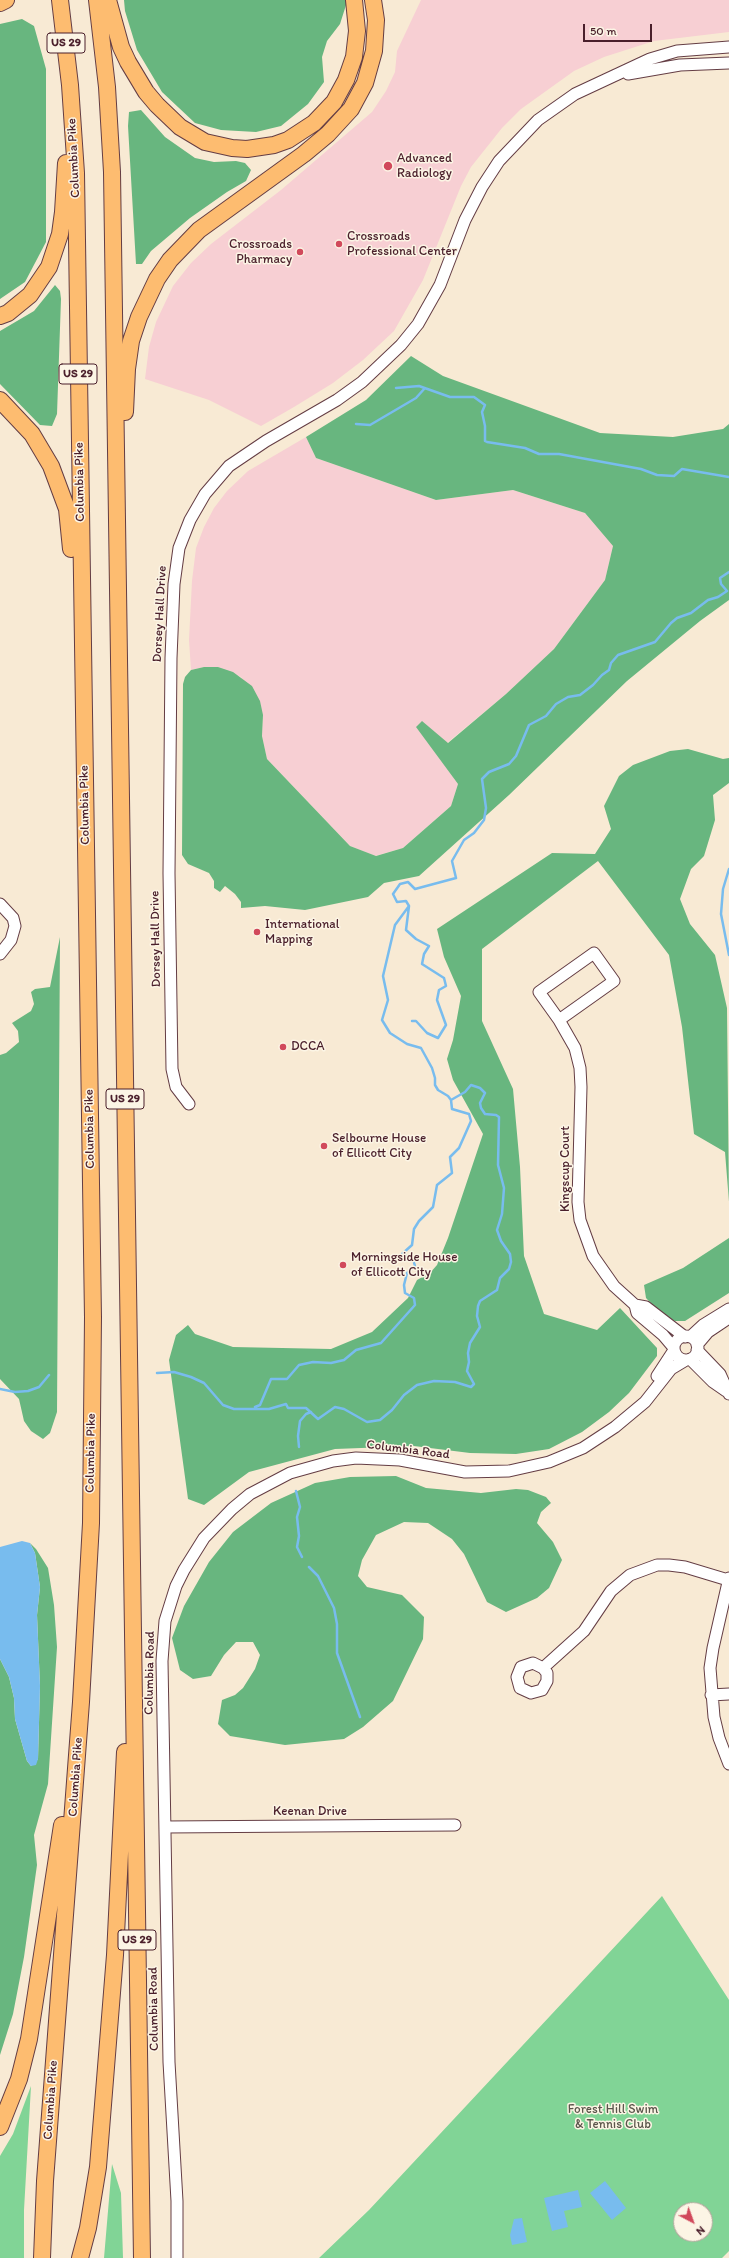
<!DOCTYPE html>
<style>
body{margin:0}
#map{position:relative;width:729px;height:2258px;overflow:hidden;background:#f8ead4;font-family:Itim,sans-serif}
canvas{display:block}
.north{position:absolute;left:673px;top:2202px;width:40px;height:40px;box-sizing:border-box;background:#fcf5e5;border:1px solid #b59f9b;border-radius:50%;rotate:139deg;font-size:11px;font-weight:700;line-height:16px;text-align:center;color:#4a1f2b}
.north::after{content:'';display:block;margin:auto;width:14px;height:18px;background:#d1495b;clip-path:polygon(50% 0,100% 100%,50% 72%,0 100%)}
.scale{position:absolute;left:583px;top:24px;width:69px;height:18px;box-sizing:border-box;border:2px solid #4a1f2b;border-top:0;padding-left:5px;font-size:12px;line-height:14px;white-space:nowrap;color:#4a1f2b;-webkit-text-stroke:3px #fcf5e5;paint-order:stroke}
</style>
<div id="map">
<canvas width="729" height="2258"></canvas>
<div class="north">N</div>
<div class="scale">50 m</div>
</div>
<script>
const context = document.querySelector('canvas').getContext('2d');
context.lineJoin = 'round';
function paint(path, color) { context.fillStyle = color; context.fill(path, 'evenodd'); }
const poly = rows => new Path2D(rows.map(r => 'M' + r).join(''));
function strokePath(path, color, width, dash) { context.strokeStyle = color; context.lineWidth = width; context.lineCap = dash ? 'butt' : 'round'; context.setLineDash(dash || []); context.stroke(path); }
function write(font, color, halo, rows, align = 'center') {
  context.font = font + ' Itim,sans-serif'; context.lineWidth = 3; context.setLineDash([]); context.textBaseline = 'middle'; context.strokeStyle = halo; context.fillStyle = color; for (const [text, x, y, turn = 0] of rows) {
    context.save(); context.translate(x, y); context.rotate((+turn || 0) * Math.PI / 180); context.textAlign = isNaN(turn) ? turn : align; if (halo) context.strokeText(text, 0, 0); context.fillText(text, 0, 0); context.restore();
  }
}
paint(poly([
 [421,0,729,0,729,32,654,41,604,57,574,71,521,109,502,128,471,167,461,186,423,280,394,331,363,360,333,383,294,407,261,426,209,400,145,379,149,347,156,322,173,286,191,263,211,244,281,190,372,112,386,91,395,72,397,51],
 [306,437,316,458,436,500,513,490,585,513,613,546,605,580,554,649,506,694,447,743,422,722,417,727,458,784,451,806,403,848,375,856,350,846,267,759,262,736,263,715,241,677,218,667,204,667,191,670,189,640,192,581,196,548,204,527,214,508,227,491,248,471]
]), '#f7cfd3');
paint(poly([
 [662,1896,729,2000,729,2251,722,2258,319,2258,369,2210],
 [681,2210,705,2210,705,2234,681,2234],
 [31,2086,24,2210,24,2258,0,2258,0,2156,13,2134],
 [112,2164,121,2193,123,2258,104,2258]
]), '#81d496');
paint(poly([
 [124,0,346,0,347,2,340,24,327,41,322,57,324,82,308,104,281,126,256,132,221,130,195,123,162,92,137,50,125,11],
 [22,19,34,26,46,69,46,242,25,282,0,299,0,24],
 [141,110,165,137,195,158,214,162,236,161,245,163,251,170,246,181,227,192,190,218,151,251,142,264,136,264,128,126,129,112],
 [55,285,60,291,61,299,57,414,52,426,40,425,0,384,0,331,34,311],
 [411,356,443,376,600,433,673,437,723,429,729,424,729,600,700,621,627,681,509,795,419,876,384,883,368,897,305,910,265,906,241,908,241,902,235,894,225,886,220,892,214,888,214,881,209,873,188,864,182,855,183,684,185,677,191,670,204,667,218,667,233,672,252,686,260,701,263,715,262,736,267,759,350,846,376,856,403,848,451,806,458,784,416,727,422,721,448,743,506,694,554,649,605,580,613,546,585,513,513,490,436,500,316,458,306,437,366,400],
 [688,749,723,759,729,758,729,783,713,795,715,820,704,856,691,869,680,899,690,924,715,955,727,1008,729,1202,725,1152,694,1134,682,1027,669,955,598,861,482,949,482,1021,513,1089,520,1167,524,1256,544,1314,597,1330,620,1308,657,1348,657,1356,629,1393,609,1412,582,1432,549,1449,516,1454,470,1453,414,1446,335,1449,249,1472,204,1505,188,1499,169,1360,176,1335,188,1325,195,1334,233,1347,331,1349,372,1332,408,1298,417,1280,430,1273,437,1265,448,1238,483,1134,453,1080,447,1059,453,1040,461,996,444,957,437,929,552,853,595,854,611,829,604,806,619,776,633,765,670,751],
 [60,937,57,1412,50,1433,43,1439,31,1431,24,1421,19,1399,0,1379,0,1055,6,1053,19,1042,18,1031,12,1023,31,1011,34,1004,31,992,35,989,50,987],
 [729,1238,729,1293,685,1321,675,1321,659,1312,646,1298,644,1285,683,1268],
 [396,1476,426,1488,481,1493,516,1489,528,1490,546,1497,551,1503,541,1512,537,1523,553,1542,562,1560,549,1588,537,1598,506,1612,487,1602,464,1554,452,1539,428,1523,404,1522,376,1535,362,1560,358,1576,367,1587,402,1595,424,1617,423,1639,393,1701,363,1727,344,1739,285,1745,230,1736,218,1724,222,1700,235,1695,243,1688,255,1669,260,1655,253,1642,236,1642,224,1655,211,1676,193,1679,180,1670,172,1638,184,1606,209,1562,233,1532,271,1503,315,1483,350,1477],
 [30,1543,36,1549,48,1568,54,1605,57,1647,48,1784,34,1835,37,1865,24,1957,13,2014,0,2055,0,1659,9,1677,14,1698,15,1719,27,1761,31,1766,38,1759,40,1686,37,1615,40,1587,35,1553]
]), '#68b67f');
paint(poly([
 [22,1541,30,1543,35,1553,40,1587,37,1615,40,1686,38,1759,36,1765,31,1766,27,1761,15,1719,14,1698,9,1677,0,1659,0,1547],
 [605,2181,626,2208,612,2220,590,2193],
 [578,2190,582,2207,564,2211,568,2227,552,2231,544,2198],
 [522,2218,527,2242,512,2245,510,2235,514,2219]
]), '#78bcee');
strokePath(poly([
 [396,388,419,386,450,397,474,397,485,405,482,412,485,426,485,441,487,442,525,448,539,454,559,454,641,469,657,475,674,476,682,469,729,477],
 [356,424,370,425,416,398,425,388],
 [729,869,723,889,721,914,729,955],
 [412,1021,416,1021,427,1033,438,1038,446,1025,437,1000,439,990,446,986,444,978,422,964,424,954,429,946,416,939,406,930,409,906,406,901,397,902,393,894,400,884,408,882,415,889,456,878,452,861,464,840,474,833,484,820,486,808,482,779,489,772,509,764,516,756,529,725,546,716,556,704,568,697,580,695,593,685,602,675,609,670,611,663,618,655,655,642,671,623,677,618,691,613,708,600,718,597,727,591,721,584,720,578,729,572],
 [157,1373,174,1372,191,1377,204,1383,223,1405,234,1409,269,1409,286,1404,288,1408,306,1408,318,1419,335,1407,344,1409,367,1422,380,1420,392,1410,404,1395,417,1385,434,1381,455,1382,471,1387,474,1384,467,1371,469,1362,468,1353,470,1343,480,1327,477,1316,478,1306,480,1301,497,1290,500,1278,509,1269,511,1262,510,1254,501,1241,497,1230,502,1214,504,1188,498,1165,499,1117,496,1115,485,1114,481,1108,480,1103,485,1093,480,1088,471,1085,465,1092,451,1100],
 [0,1389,15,1392,28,1391,39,1387,49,1375],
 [255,1407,260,1405,271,1379,287,1379,299,1365,313,1362,331,1363,344,1360,356,1350,381,1343,415,1305,414,1298,405,1293,404,1285,407,1273,415,1266,413,1259,402,1254,412,1245,414,1229,419,1221,433,1207,437,1185,452,1173,450,1157,459,1148,471,1121,469,1114,452,1109,451,1100,448,1096,438,1090,435,1085,435,1078,432,1068,421,1048,407,1044,390,1033,382,1020,388,1000,383,976,395,925,409,906],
 [299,1447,298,1436,300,1421,306,1414,311,1412],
 [296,1491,300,1507,297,1517,299,1536,297,1547,302,1557],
 [309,1567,318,1576,334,1608,337,1624,337,1653,360,1717]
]), '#78bcee', 2.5);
const minor = poly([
 [628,74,680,65,729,63],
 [0,904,13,918,15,926,11,940,0,954],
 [559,1020,539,992,594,953,614,981,559,1020,575,1048,580,1068,581,1087,578,1202,580,1220,593,1256,614,1286,635,1305,646,1307,685,1337],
 [189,1104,176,1087,172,1069,169,873,171,658,174,584,179,548,190,520,205,494,229,466,266,441,337,400,362,382,401,345,418,324,440,285,465,220,482,187,499,161,538,120,575,94,650,59,677,51,729,47],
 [635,1305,637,1313,663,1335,674,1348],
 '674 1348a12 12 0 1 1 24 0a12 12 0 1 1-24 0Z',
 [690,1337,703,1325,729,1309],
 [697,1345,708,1332,729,1318],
 [697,1350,720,1374,729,1394],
 [690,1359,713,1382,726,1391],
 [657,1376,674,1350],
 [729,1578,713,1648,710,1668,714,1717,719,1738,729,1764],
 [543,1668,547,1673,547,1681,542,1690,531,1693,520,1688,517,1677,521,1667,533,1663,543,1668,584,1631,611,1591,630,1575,657,1565,669,1565,685,1567,728,1580],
 [711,1695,729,1694],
 [165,1827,455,1825],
 [177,2258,177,2201,169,2062,162,1661,165,1621,176,1586,184,1570,204,1538,232,1509,250,1494,290,1473,333,1461,356,1458,400,1460,465,1472,509,1471,549,1462,583,1448,615,1427,645,1402,671,1369,686,1360]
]);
const highway = poly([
 [97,0,107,87,112,172,142,2258],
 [108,0,121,47,128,62,146,92,157,105,180,127,205,142,232,148,247,149,274,145,288,140,314,123,334,102,346,80,354,57,357,31,354,0],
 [0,3,6,0],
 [0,316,8,313,30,295,49,267,60,234,63,212,66,163],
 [0,400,32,434,51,466,67,509,71,549],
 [125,412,127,369,131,341,139,317,157,279,170,260,199,230,304,154,328,134,351,109,365,83,374,51,376,20,373,0],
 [0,2127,19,2079,29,2039,62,1825],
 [42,2258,45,2181,81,1702,91,1523,93,1317,76,173,70,85,60,0],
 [80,2258,88,2228,98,2167,115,1955,125,1752]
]);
strokePath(minor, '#643d44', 13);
strokePath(highway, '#643d44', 18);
strokePath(minor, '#fff', 11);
strokePath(highway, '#fdbc70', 16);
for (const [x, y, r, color] of [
 [388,166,5,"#d1495b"],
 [339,244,4,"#d1495b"],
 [300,252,4,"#d1495b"],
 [257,932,4,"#d1495b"],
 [283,1047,4,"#d1495b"],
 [324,1146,4,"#d1495b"],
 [343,1265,4,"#d1495b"]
]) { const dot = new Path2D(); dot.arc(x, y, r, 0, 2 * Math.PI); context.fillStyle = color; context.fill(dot); strokePath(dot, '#fcf5e5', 1.5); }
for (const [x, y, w] of [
 [66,43,38],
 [78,374,38],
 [125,1099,38],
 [137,1940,38]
]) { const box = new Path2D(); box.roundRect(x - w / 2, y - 10, w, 20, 3); context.fillStyle = '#fcf5e5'; context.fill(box); strokePath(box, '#4a1f2b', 1); }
write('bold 12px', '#4a1f2b', null, [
 ["US 29",66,43],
 ["US 29",78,374],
 ["US 29",125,1099],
 ["US 29",137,1940]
]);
write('13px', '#4a1f2b', '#fcf5e5', [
 ["Columbia Pike",74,158,-93],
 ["Columbia Pike",80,482,-91],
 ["Dorsey Hall Drive",160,614,-87],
 ["Columbia Pike",85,805,-91],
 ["Dorsey Hall Drive",156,939,-91],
 ["Columbia Pike",90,1129,-91],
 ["Kingscup Court",566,1169,-90],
 ["Columbia Road",408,1450,7],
 ["Columbia Pike",91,1453,-89],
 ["Columbia Road",150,1673,-89],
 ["Columbia Pike",76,1777,-86],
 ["Keenan Drive",310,1812],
 ["Columbia Road",154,2009,-91],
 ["Columbia Pike",51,2100,-86]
]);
write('13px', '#4a1f2b', '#fcf5e5', [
 ["Advanced",397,159],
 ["Radiology",397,174],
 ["Crossroads",347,237],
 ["Professional Center",347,252],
 ["Crossroads",292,245,"right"],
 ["Pharmacy",292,260,"right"],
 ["International",265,925],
 ["Mapping",265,940],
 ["DCCA",291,1047],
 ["Selbourne House",332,1139],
 ["of Ellicott City",332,1154],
 ["Morningside House",351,1258],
 ["of Ellicott City",351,1273]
], 'left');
write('13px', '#5a554b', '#fcf5e5', [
 ["Forest Hill Swim",613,2110],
 ["& Tennis Club",613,2125]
]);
</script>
